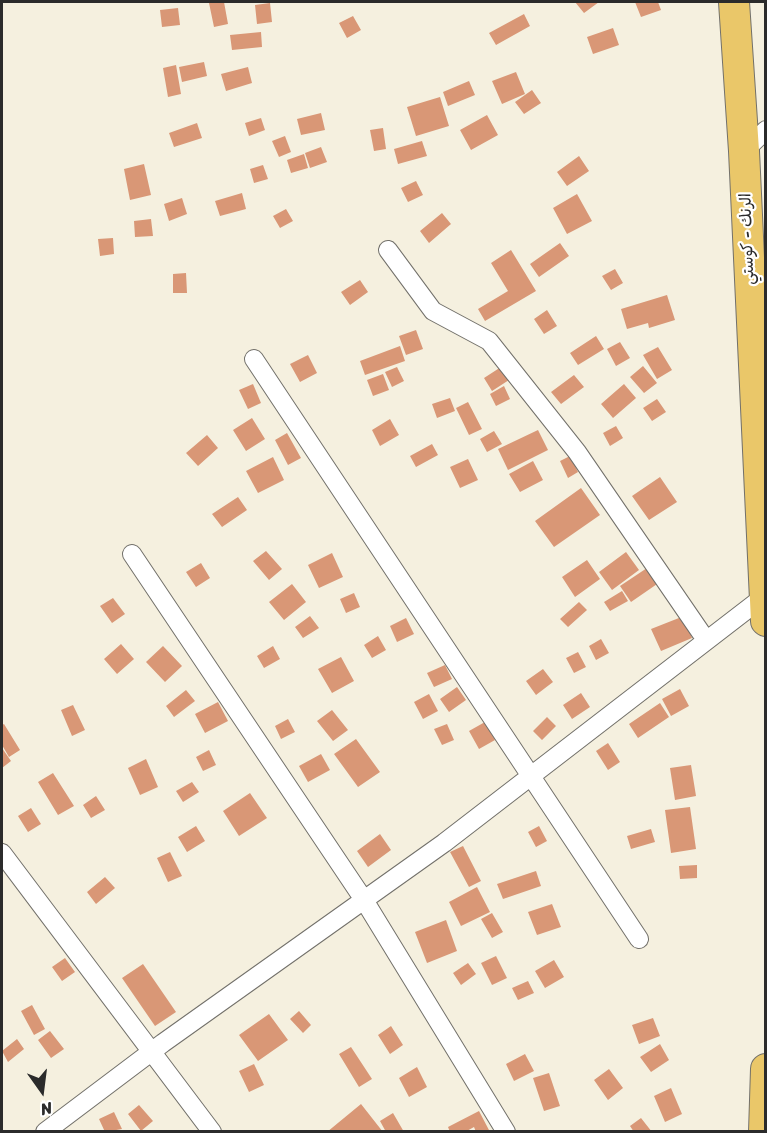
<!DOCTYPE html>
<meta charset="utf-8">
<style>
body{margin:0}
#map{position:relative;width:767px;height:1133px;overflow:hidden;background:#f5f0df;font-family:Sriracha,sans-serif}
canvas{display:block}
.frame{position:absolute;inset:0;border:3px solid #2b2b2b;pointer-events:none}
.north{position:absolute;left:12px;top:1061px;width:60px;height:60px;-webkit-text-stroke:4px #fff;paint-order:stroke;rotate:166deg;font-size:16px;font-weight:700;line-height:24px;text-align:center;color:#2b2b2b}
.north::after{content:'';display:block;margin:auto;width:21px;height:27px;background:#2b2b2b;clip-path:polygon(50% 0,100% 100%,50% 72%,0 100%)}
</style>
<div id="map">
<canvas width="767" height="1133"></canvas>
<div class="frame"></div>
<div class="north">N</div>
</div>
<script>
const context = document.querySelector('canvas').getContext('2d');
context.lineJoin = 'round';
function paint(path, color) { context.fillStyle = color; context.fill(path, 'evenodd'); }
const poly = rows => new Path2D(rows.map(r => 'M' + r).join(''));
function strokePath(path, color, width, dash) { context.strokeStyle = color; context.lineWidth = width; context.lineCap = dash ? 'butt' : 'round'; context.setLineDash(dash || []); context.stroke(path); }
function write(font, color, halo, rows, align = 'center') {
  context.font = font + ' Sriracha,"Playpen Sans Arabic",sans-serif'; context.lineWidth = 4.5; context.setLineDash([]); context.textBaseline = 'middle'; context.strokeStyle = halo; context.fillStyle = color; for (const [text, x, y, turn = 0] of rows) {
    context.save(); context.translate(x, y); context.rotate((+turn || 0) * Math.PI / 180); context.textAlign = isNaN(turn) ? turn : align; if (halo) context.strokeText(text, 0, 0); context.fillText(text, 0, 0); context.restore();
  }
}
paint(poly([
 [224,2,228,24,214,27,209,3],
 [575,2,599,2,584,13],
 [635,2,658,2,661,10,641,17],
 [270,3,272,22,257,24,255,5],
 [178,8,180,25,162,27,160,10],
 [524,14,530,26,496,45,489,33],
 [353,16,361,30,347,38,339,23],
 [613,28,619,45,593,54,587,37],
 [261,32,262,47,232,50,230,35],
 [204,62,207,76,182,82,179,67],
 [176,65,181,94,168,97,163,68],
 [248,67,252,83,226,91,221,74],
 [516,72,525,94,502,104,492,81],
 [469,81,475,95,448,106,443,92],
 [532,90,541,103,524,114,515,102],
 [440,97,449,126,416,136,407,107],
 [321,113,325,130,301,135,297,119],
 [487,115,498,135,471,150,460,130],
 [261,118,265,130,249,136,245,123],
 [197,123,202,138,174,147,169,133],
 [383,128,386,149,374,151,370,130],
 [285,136,291,152,279,157,272,141],
 [422,141,427,156,398,164,394,149],
 [321,147,327,162,310,168,305,153],
 [304,154,308,168,291,173,287,160],
 [579,156,589,171,567,186,557,172],
 [144,164,151,195,130,200,124,169],
 [263,165,268,179,254,183,250,169],
 [416,181,423,195,408,202,401,188],
 [242,193,246,209,220,216,215,201],
 [577,194,592,221,567,234,553,208],
 [182,198,187,214,169,221,164,204],
 [286,209,293,221,280,228,273,216],
 [442,213,451,224,429,243,420,231],
 [151,219,153,236,135,237,134,221],
 [113,238,114,254,100,256,98,239],
 [560,243,569,256,539,277,530,264],
 [511,250,536,291,485,321,478,309,508,291,491,263],
 [615,269,623,283,611,290,602,276],
 [186,273,187,293,173,293,173,274],
 [360,280,368,292,350,305,341,292],
 [667,295,675,320,649,328,648,323,627,329,621,309],
 [547,310,557,326,544,334,534,319],
 [416,330,423,349,406,355,399,336],
 [596,336,604,349,578,365,570,353],
 [620,342,630,358,616,366,607,349],
 [400,346,405,361,365,375,360,361],
 [658,347,672,370,657,379,643,355],
 [308,355,317,373,300,382,290,364],
 [643,366,657,383,644,393,630,377],
 [397,367,404,381,392,387,385,372],
 [501,367,509,380,492,391,484,378],
 [383,374,389,390,373,396,367,380],
 [574,375,584,387,561,404,551,392],
 [253,384,261,403,248,409,239,390],
 [624,384,636,398,613,418,601,404],
 [504,386,510,399,496,406,490,394],
 [450,398,455,411,437,418,432,404],
 [657,399,666,412,652,421,643,408],
 [468,402,482,429,469,435,456,408],
 [252,418,265,439,246,451,233,430],
 [390,419,399,435,380,446,372,430],
 [616,426,623,438,610,446,603,433],
 [538,430,548,450,508,470,498,449],
 [494,431,502,444,487,452,480,439],
 [287,433,301,458,288,465,275,440],
 [207,435,218,448,198,466,186,453],
 [432,444,438,455,416,467,410,456],
 [570,456,578,472,568,478,560,461],
 [273,457,284,480,258,493,246,471],
 [468,459,478,480,460,488,450,467],
 [533,461,543,480,520,492,509,474],
 [660,477,677,502,649,520,632,496],
 [581,488,600,515,554,547,535,521],
 [238,497,247,510,222,527,212,514],
 [266,551,282,569,269,580,253,561],
 [626,552,639,570,612,590,599,572],
 [332,553,343,577,319,588,308,565],
 [587,560,600,579,575,597,562,577],
 [201,563,210,578,196,587,186,572],
 [650,566,660,582,631,602,620,586],
 [292,584,306,602,284,620,269,602],
 [622,591,628,601,610,611,604,602],
 [354,593,360,607,346,613,340,599],
 [113,598,125,614,112,623,100,606],
 [579,602,587,610,568,627,560,619],
 [310,616,319,628,303,638,295,627],
 [684,616,692,638,661,651,651,629],
 [406,618,414,634,397,642,390,626],
 [378,636,386,650,372,658,364,645],
 [601,639,609,653,596,660,589,646],
 [121,644,134,659,117,674,104,659],
 [163,646,182,666,165,682,146,662],
 [273,646,280,659,264,668,257,656],
 [578,652,586,667,574,673,566,658],
 [341,657,354,681,332,693,318,669],
 [445,665,452,679,434,687,427,673],
 [543,669,553,682,536,695,526,681],
 [457,687,466,700,449,712,440,699],
 [680,689,689,706,671,716,662,699],
 [186,690,195,701,174,717,166,706],
 [581,693,590,707,572,719,563,705],
 [429,694,438,711,423,719,414,702],
 [218,702,228,721,205,733,195,714],
 [660,703,669,717,638,738,629,724],
 [73,705,85,730,72,736,61,710],
 [332,710,348,730,333,741,317,721],
 [547,717,556,726,542,740,533,731],
 [288,719,295,732,281,739,275,726],
 [485,722,495,740,479,749,469,731],
 [4,724,20,750,9,757,2,745,2,725],
 [447,724,454,740,442,745,434,729],
 [356,739,380,772,358,787,334,754],
 [608,743,620,762,608,770,596,751],
 [2,748,11,761,2,768],
 [209,750,216,765,203,771,196,757],
 [321,754,330,770,308,782,299,766],
 [146,759,158,787,140,795,128,768],
 [691,765,696,796,675,800,670,768],
 [53,773,74,806,58,815,38,782],
 [192,782,199,792,183,802,176,791],
 [250,793,267,818,239,836,223,811],
 [96,796,105,810,91,818,83,805],
 [690,807,696,849,671,853,665,810],
 [31,808,41,824,28,832,18,816],
 [196,826,205,841,187,852,178,837],
 [539,826,547,841,536,847,528,832],
 [651,829,655,842,631,849,627,836],
 [380,834,391,850,368,867,357,851],
 [463,846,481,881,469,887,450,852],
 [170,852,182,876,168,882,157,858],
 [697,865,697,878,680,879,679,866],
 [536,871,541,886,503,899,497,884],
 [105,877,115,888,96,904,87,892],
 [477,887,490,912,461,926,449,902],
 [552,904,561,927,537,935,528,912],
 [492,913,503,932,492,938,481,919],
 [446,920,457,951,427,963,415,932],
 [496,956,507,978,492,985,481,963],
 [65,958,75,972,62,981,52,967],
 [554,960,564,977,545,988,535,971],
 [468,963,476,974,461,985,453,973],
 [143,964,176,1012,155,1026,122,978],
 [528,981,534,993,518,1000,512,988],
 [32,1005,45,1029,34,1035,21,1011],
 [299,1011,311,1025,303,1033,290,1019],
 [269,1014,288,1040,258,1061,239,1035],
 [653,1018,660,1036,639,1044,632,1025],
 [391,1026,403,1045,390,1054,378,1035],
 [50,1031,64,1049,51,1058,38,1040],
 [17,1039,24,1049,8,1062,2,1051],
 [660,1044,669,1060,651,1072,640,1057],
 [351,1047,372,1079,359,1087,339,1054],
 [525,1054,534,1071,514,1081,506,1064],
 [254,1064,264,1085,249,1092,239,1071],
 [417,1067,427,1087,409,1097,399,1078],
 [609,1069,623,1088,608,1100,594,1080],
 [549,1073,560,1106,544,1111,533,1078],
 [671,1088,682,1114,665,1122,654,1096],
 [361,1104,383,1132,327,1132],
 [139,1105,153,1121,141,1131,128,1114],
 [479,1111,490,1132,476,1132,474,1127,465,1132,450,1132,448,1127],
 [114,1112,122,1129,105,1132,99,1119],
 [393,1113,404,1132,386,1132,380,1121],
 [641,1118,652,1132,634,1132,630,1126]
]), '#d99776');
const street = poly([
 [744,151,766,130],
 [388,250,433,311,489,341,577,452,706,640],
 [254,359,639,939],
 [132,554,364,900,506,1132],
 [2,853,212,1132],
 [45,1132,163,1043,444,843,766,595]
]);
const primary = poly([
 [734,2,744,151,766,621],
 [764,1132,766,1069]
]);
strokePath(street, '#72706a', 20);
strokePath(primary, '#72706a', 32);
strokePath(street, '#fff', 18);
strokePath(primary, '#eac769', 30);
write('16px', '#2b2b2b', '#fff', [
 ["الرنك - كوستي",748,239,-92]
]);
</script>
